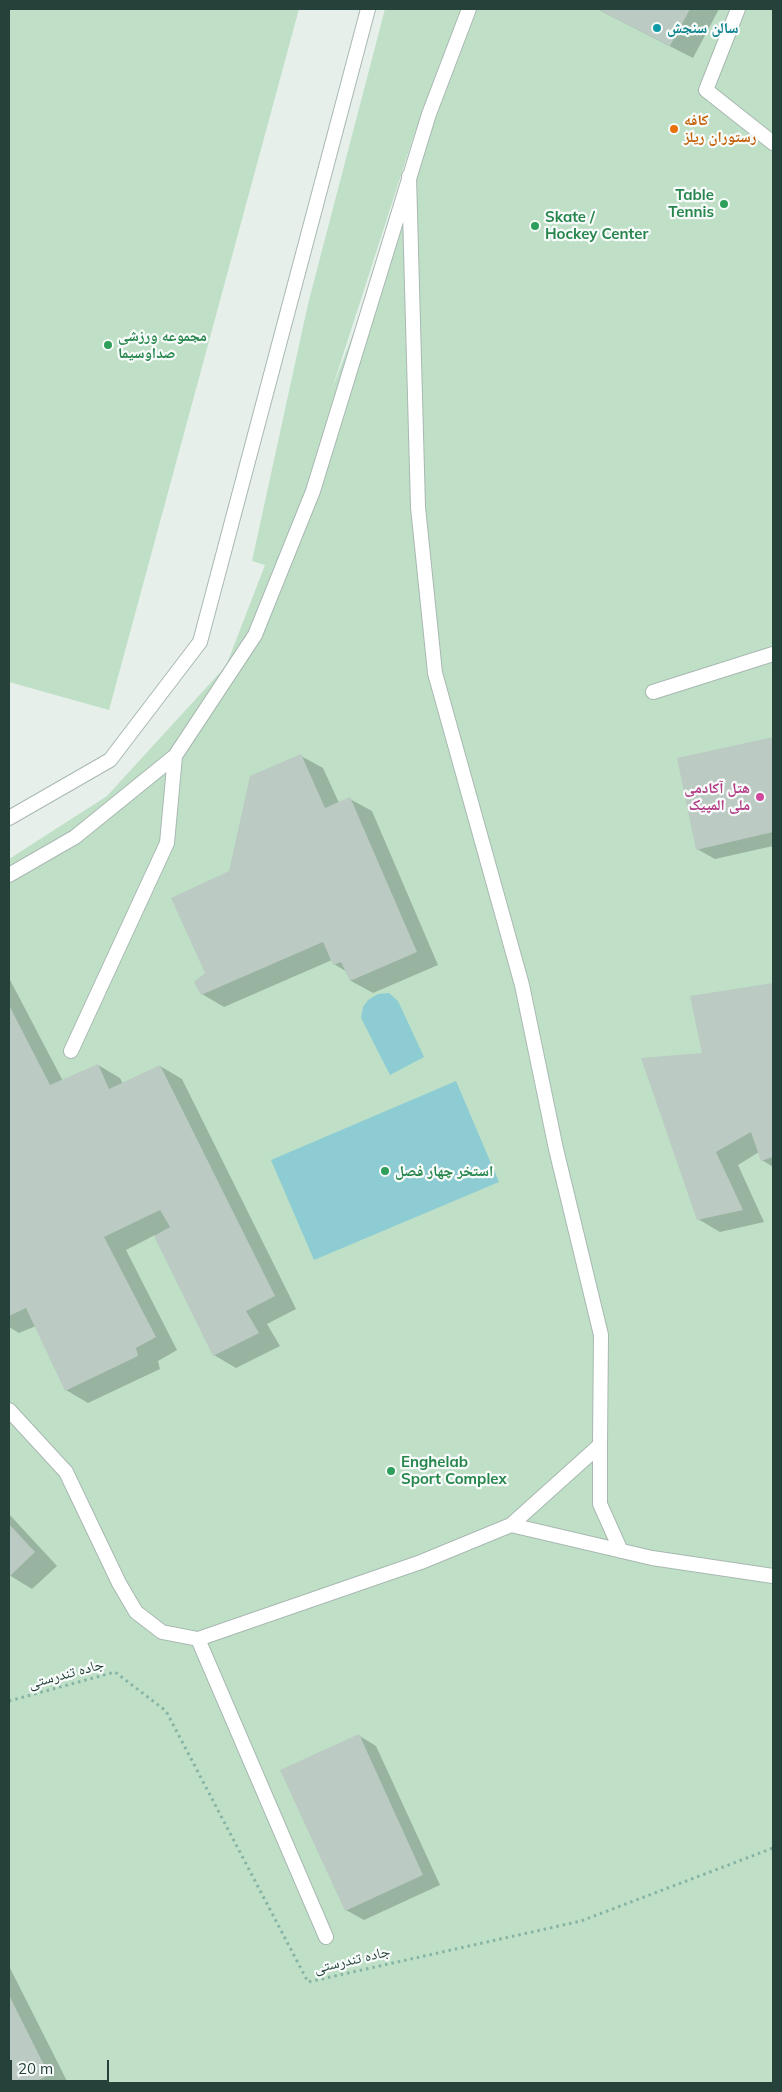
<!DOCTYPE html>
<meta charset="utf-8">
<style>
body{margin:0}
#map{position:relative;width:782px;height:2092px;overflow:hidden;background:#e6efea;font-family:Mulish,sans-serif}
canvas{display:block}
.frame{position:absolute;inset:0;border:10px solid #244239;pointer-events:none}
.scale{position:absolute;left:10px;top:2060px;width:99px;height:22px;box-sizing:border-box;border:2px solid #244239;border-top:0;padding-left:6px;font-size:15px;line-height:18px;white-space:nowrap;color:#244239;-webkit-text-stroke:4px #f7fbf9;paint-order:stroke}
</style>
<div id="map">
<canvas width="782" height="2092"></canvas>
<div class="frame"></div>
<div class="scale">20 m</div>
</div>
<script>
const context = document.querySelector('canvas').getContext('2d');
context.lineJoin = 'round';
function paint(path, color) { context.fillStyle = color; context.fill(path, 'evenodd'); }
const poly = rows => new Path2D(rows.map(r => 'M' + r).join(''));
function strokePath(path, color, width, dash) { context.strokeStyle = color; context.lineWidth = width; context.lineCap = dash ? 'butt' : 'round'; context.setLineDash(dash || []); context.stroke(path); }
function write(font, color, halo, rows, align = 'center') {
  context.font = font + ' Mulish,"Noto Naskh Arabic",sans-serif'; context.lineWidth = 4.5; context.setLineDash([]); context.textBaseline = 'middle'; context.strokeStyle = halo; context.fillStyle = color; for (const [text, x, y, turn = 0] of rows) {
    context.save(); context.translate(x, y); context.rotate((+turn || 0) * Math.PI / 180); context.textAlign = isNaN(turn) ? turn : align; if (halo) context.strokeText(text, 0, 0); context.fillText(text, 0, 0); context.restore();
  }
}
paint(poly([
 [9,9,299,9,109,710,9,682],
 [385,9,461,9,412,141,332,389,477,9,773,9,773,2083,9,2083,9,859,107,796,226,666,265,565,252,561,308,304]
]), '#bfe0c7');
paint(poly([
 [389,993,398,1001,424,1057,390,1075,361,1018,363,1007,368,1000,378,994],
 [456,1081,499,1182,314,1260,271,1160]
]), '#8eccd4');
paint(poly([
 [597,9,719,9,693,58],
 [773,739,773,846,715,859,697,849,679,759],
 [301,756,323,768,339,803,350,799,372,811,438,965,373,993,351,981,347,972,334,964,332,960,224,1007,202,994,230,872],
 [9,978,63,1081,98,1065,120,1078,123,1084,160,1066,182,1079,296,1309,267,1324,280,1346,236,1368,214,1355,155,1235,126,1250,177,1350,158,1361,160,1369,88,1403,66,1390,36,1326,19,1333,9,1327],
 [773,984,773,1167,762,1160,759,1152,738,1165,764,1222,720,1232,698,1219,703,1054,691,997],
 [9,1514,57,1566,32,1589,9,1575],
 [358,1735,376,1746,440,1885,364,1920,346,1910],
 [9,1966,68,2083,9,2083]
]), '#0003');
paint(poly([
 [597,9,690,9,670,46],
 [773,737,773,832,696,850,677,758],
 [301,754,325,808,350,797,417,952,350,981,341,962,333,965,323,942,201,995,194,982,205,973,171,898,229,871,250,776],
 [773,983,773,1157,761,1161,751,1132,716,1152,743,1210,697,1220,641,1058,702,1053,690,996],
 [9,1005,50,1085,98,1064,109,1089,160,1065,275,1296,246,1311,259,1333,213,1356,154,1236,170,1227,160,1210,104,1237,156,1337,136,1348,138,1356,65,1391,26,1308,9,1316],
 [9,1524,35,1552,9,1577],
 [359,1734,423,1875,345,1911,280,1770],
 [9,1995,49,2075,33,2083,9,2083]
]), '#bbcac3');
const service = poly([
 [738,9,706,90,773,143],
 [653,692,773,654],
 [9,818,110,760,200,642,368,9],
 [9,875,75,837,175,756,255,635,313,491,429,114,469,9],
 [71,1051,167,843,175,756],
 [9,1410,66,1472,119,1583,136,1612,162,1632,198,1639,421,1562,511,1525,600,1445,601,1335,556,1149,522,985,435,673,418,507,409,176],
 [600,1445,600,1504,621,1551],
 [511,1525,652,1558,773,1576],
 [198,1639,326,1937]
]);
strokePath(service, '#a8b8b1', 16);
strokePath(poly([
 [9,1701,115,1672,166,1711,308,1982,581,1921,773,1848]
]), '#86b3a3', 3, [2.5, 4]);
strokePath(service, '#fff', 14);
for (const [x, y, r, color] of [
 [657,28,5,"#0f9aa8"],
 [674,129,5,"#e8710a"],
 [724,204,5,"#2e9e5b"],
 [535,226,5,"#2e9e5b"],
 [108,345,5,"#2e9e5b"],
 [760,797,5,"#d1479c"],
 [385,1171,5,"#2e9e5b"],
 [391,1471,5,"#2e9e5b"]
]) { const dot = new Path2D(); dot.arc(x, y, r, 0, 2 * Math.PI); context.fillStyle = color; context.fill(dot); strokePath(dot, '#f7fbf9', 2); }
write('bold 15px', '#0d838f', '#f7fbf9', [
 ["سالن سنجش",667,28]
], 'left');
write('bold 15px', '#c56008', '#f7fbf9', [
 ["کافه",684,120],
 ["رستوران ریلز",684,137]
], 'left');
write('bold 15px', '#27864d', '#f7fbf9', [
 ["Table",714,195,"right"],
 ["Tennis",714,212,"right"],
 ["Skate /",545,217],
 ["Hockey Center",545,234],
 ["مجموعه ورزشی",118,336],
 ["صداوسیما",118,353],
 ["استخر چهار فصل",395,1171],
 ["Enghelab",401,1462],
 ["Sport Complex",401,1479]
], 'left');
write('bold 15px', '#b23c85', '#f7fbf9', [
 ["هتل آکادمی",750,788],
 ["ملی المپیک",750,805]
], 'right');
write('15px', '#244239', '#f7fbf9', [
 ["جاده تندرستی",66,1674,-15],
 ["جاده تندرستی",352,1960,-13]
]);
</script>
